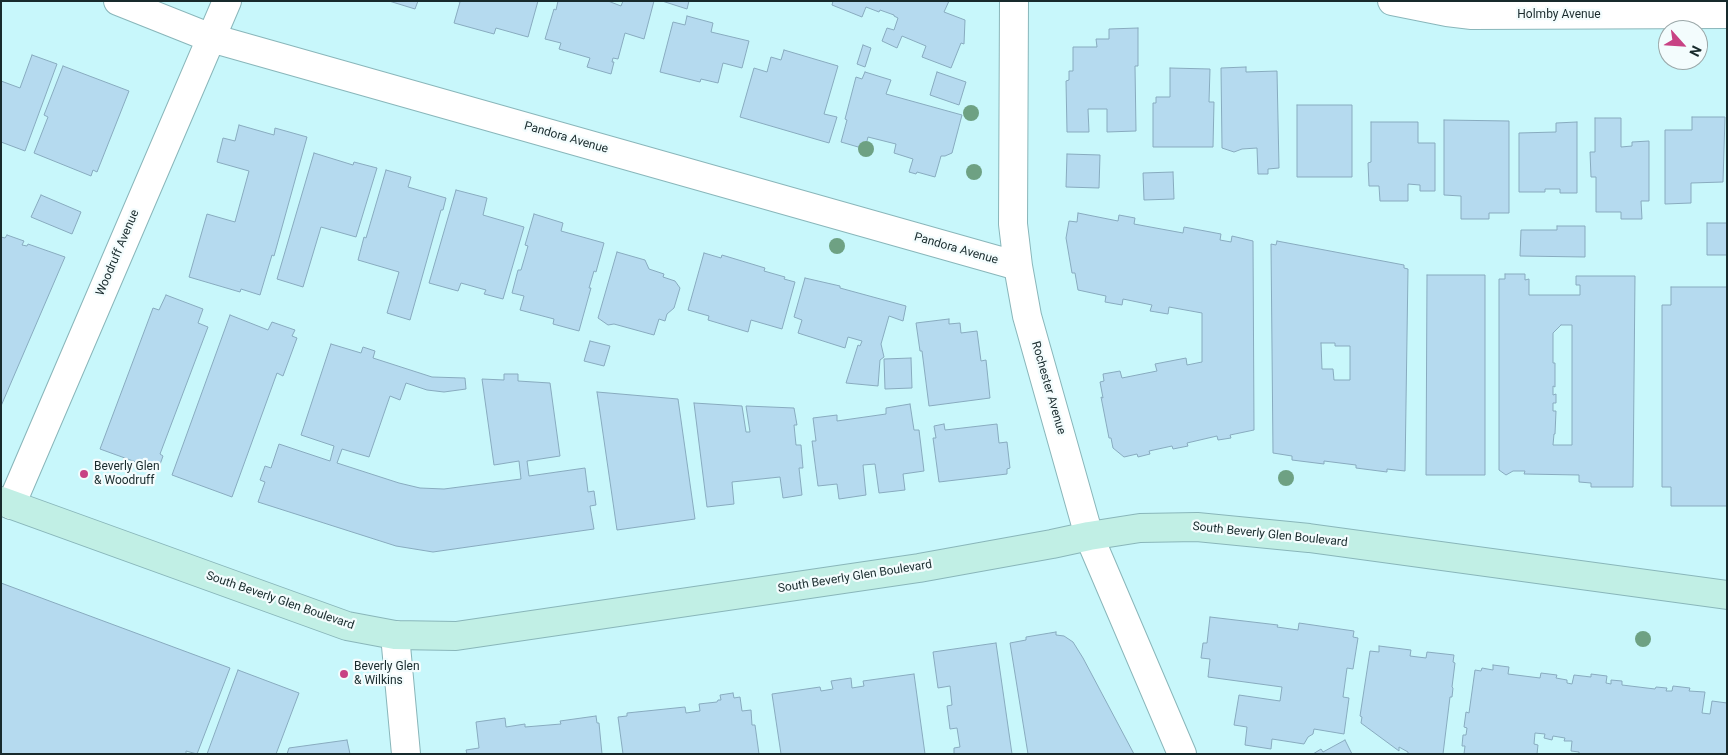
<!DOCTYPE html>
<style>
body{margin:0}
#map{position:relative;width:1728px;height:755px;overflow:hidden;background:#c8f7fb;font-family:Roboto,sans-serif}
canvas{display:block}
.frame{position:absolute;inset:0;border:2px solid #182a2c;pointer-events:none}
.north{position:absolute;left:1658px;top:20px;width:50px;height:50px;box-sizing:border-box;background:#f3fcfd;border:1px solid #9ba8a9;border-radius:50%;rotate:116deg;font-size:14px;font-weight:700;line-height:20px;text-align:center;color:#182a2c}
.north::after{content:'';display:block;margin:auto;width:18px;height:22px;background:#c84284;clip-path:polygon(50% 0,100% 100%,50% 72%,0 100%)}
</style>
<div id="map">
<canvas width="1728" height="755"></canvas>
<div class="frame"></div>
<div class="north">N</div>
</div>
<script>
const context = document.querySelector('canvas').getContext('2d');
context.lineJoin = 'round';
function paint(path, color) { context.fillStyle = color; context.fill(path, 'evenodd'); }
const poly = rows => new Path2D(rows.map(r => 'M' + r).join(''));
function strokePath(path, color, width, dash) { context.strokeStyle = color; context.lineWidth = width; context.lineCap = dash ? 'butt' : 'round'; context.setLineDash(dash || []); context.stroke(path); }
function write(font, color, halo, rows, align = 'center') {
  context.font = font + ' Roboto,sans-serif'; context.lineWidth = 4.5; context.setLineDash([]); context.textBaseline = 'middle'; context.strokeStyle = halo; context.fillStyle = color; for (const [text, x, y, turn = 0] of rows) {
    context.save(); context.translate(x, y); context.rotate((+turn || 0) * Math.PI / 180); context.textAlign = isNaN(turn) ? turn : align; if (halo) context.strokeText(text, 0, 0); context.fillText(text, 0, 0); context.restore();
  }
}
const building = poly([
 [389,1,418,1,415,9,389,1],
 [456,1,538,1,528,37,496,28,494,34,454,23,460,2,456,1],
 [558,1,608,1,621,6,623,1,654,1,644,39,625,33,618,59,613,58,612,62,614,62,611,74,587,67,590,58,559,49,561,43,545,39,554,9,556,10,558,1],
 [662,1,689,1,687,9,662,1],
 [833,1,949,1,944,12,965,20,964,44,961,43,951,68,922,57,926,46,902,36,897,48,882,41,887,28,894,30,898,18,894,16,894,15,880,10,879,12,866,7,862,17,832,5,833,1],
 [687,16,713,23,711,32,749,41,742,68,723,63,718,83,701,79,700,82,660,72,673,22,685,25,687,16],
 [1138,28,1138,66,1135,66,1136,131,1107,132,1107,109,1088,109,1089,132,1067,132,1066,81,1069,80,1069,71,1073,71,1073,47,1097,47,1096,39,1109,39,1109,29,1138,28],
 [863,45,871,48,865,67,857,64,863,45],
 [784,50,838,66,824,114,837,117,829,143,740,117,754,68,767,72,771,57,781,60,784,50],
 [32,55,57,64,25,151,1,142,1,81,20,88,32,55],
 [63,66,129,91,97,172,93,170,91,176,34,153,48,117,44,115,63,66],
 [1246,67,1246,72,1277,71,1279,168,1268,169,1268,174,1258,174,1257,148,1242,149,1234,152,1222,148,1221,68,1246,67],
 [1170,68,1210,69,1209,102,1214,102,1213,147,1153,147,1153,103,1156,103,1156,97,1170,97,1170,68],
 [865,72,891,80,886,94,962,115,952,153,945,156,941,156,935,177,917,172,916,174,909,172,913,159,894,153,896,144,868,137,865,149,841,142,847,120,845,119,856,77,862,79,865,72],
 [937,72,966,82,959,105,930,95,937,72],
 [1297,105,1352,105,1352,177,1297,177,1297,105],
 [1692,117,1725,117,1723,182,1691,183,1691,203,1665,204,1665,130,1692,130,1692,117],
 [1595,118,1621,118,1621,147,1632,146,1632,142,1649,141,1649,201,1641,201,1642,219,1621,219,1621,212,1596,212,1596,177,1591,177,1590,152,1595,152,1595,118],
 [1444,120,1509,121,1509,213,1489,213,1489,219,1461,219,1461,196,1444,195,1444,120],
 [1371,122,1418,122,1418,143,1435,143,1435,191,1420,191,1420,185,1408,184,1408,201,1380,201,1379,186,1369,186,1368,163,1371,162,1371,122],
 [1577,122,1577,193,1560,193,1560,189,1545,189,1545,192,1519,192,1519,133,1556,132,1556,123,1577,122],
 [239,125,274,135,275,128,307,137,274,256,272,255,260,295,241,289,240,292,189,277,207,214,235,222,249,171,217,162,223,138,235,141,239,125],
 [314,153,353,165,354,162,377,168,356,237,321,227,303,287,277,279,314,153],
 [1067,154,1100,155,1099,188,1066,187,1067,154],
 [386,170,411,177,408,187,446,198,443,210,441,210,410,320,387,313,399,272,358,260,364,237,366,238,386,170],
 [1173,172,1174,199,1144,200,1143,173,1173,172],
 [456,190,487,198,483,215,524,227,503,299,484,294,486,290,461,283,458,291,429,283,456,190],
 [41,195,81,212,72,234,31,217,41,195],
 [1078,213,1118,221,1119,215,1135,218,1134,224,1183,233,1184,227,1221,234,1220,240,1231,242,1232,236,1253,241,1254,430,1230,435,1231,438,1218,440,1217,436,1187,443,1188,446,1173,449,1172,446,1149,451,1150,454,1138,457,1137,454,1124,457,1113,448,1111,438,1109,438,1101,397,1103,398,1100,382,1104,381,1103,374,1120,371,1122,378,1157,371,1155,364,1186,358,1187,365,1202,362,1202,313,1169,307,1168,314,1150,311,1152,305,1123,299,1122,305,1105,302,1106,296,1078,290,1075,273,1072,273,1066,238,1069,221,1077,222,1078,213],
 [534,214,563,223,561,231,604,243,596,272,594,271,589,288,591,288,579,331,553,324,554,319,520,310,524,296,512,293,518,270,521,270,528,246,525,245,534,214],
 [1707,223,1727,223,1727,255,1707,255,1707,223],
 [1557,226,1585,226,1585,257,1520,256,1521,230,1557,230,1557,226],
 [7,235,24,241,22,245,27,246,28,244,65,257,1,406,1,237,5,238,7,235],
 [1277,241,1404,265,1404,268,1408,269,1405,471,1387,469,1387,472,1356,468,1356,465,1324,461,1324,464,1292,460,1292,456,1273,453,1271,244,1276,245,1277,241],
 [1321,343,1335,343,1335,346,1350,346,1350,380,1334,380,1333,369,1322,369,1321,343],
 [617,252,645,260,649,269,664,274,663,277,675,281,680,288,674,308,667,314,665,321,659,319,654,335,614,324,608,325,598,318,617,252],
 [704,253,721,258,722,255,765,268,764,271,785,277,784,279,795,282,782,329,751,320,748,332,708,320,709,316,688,310,704,253],
 [1505,274,1525,274,1525,280,1529,279,1529,295,1580,295,1580,285,1576,285,1576,276,1635,276,1633,487,1591,487,1591,483,1579,482,1579,475,1524,474,1525,471,1513,471,1506,475,1499,470,1499,279,1505,279,1505,274],
 [1561,325,1572,325,1572,445,1553,445,1554,434,1555,434,1556,411,1553,411,1553,403,1556,403,1556,394,1553,395,1553,386,1555,387,1555,363,1553,363,1553,333,1561,325],
 [1427,275,1485,275,1485,475,1426,475,1427,275],
 [805,278,840,286,840,288,906,306,903,321,889,316,881,344,884,357,880,360,878,386,846,383,858,345,860,346,862,341,848,337,845,348,798,333,802,320,794,317,805,278],
 [1671,287,1727,287,1727,506,1671,506,1671,487,1662,487,1662,305,1671,305,1671,287],
 [166,295,203,309,198,323,208,327,160,454,163,456,158,470,100,449,153,308,159,310,166,295],
 [230,315,268,330,272,322,295,330,292,336,297,338,283,376,277,373,232,497,172,475,230,315],
 [949,319,949,324,960,323,961,333,977,331,981,361,986,360,990,398,929,406,922,351,920,351,916,323,949,319],
 [590,341,610,346,604,366,584,361,590,341],
 [331,344,361,353,363,347,375,351,373,358,432,377,465,378,466,389,444,392,427,390,406,383,400,400,390,396,369,457,342,449,337,463,399,483,420,488,444,489,521,479,519,461,494,465,482,379,504,380,504,374,518,374,518,381,550,383,560,456,527,461,529,476,585,468,588,492,594,491,596,505,590,506,594,529,433,552,396,546,258,502,265,482,260,480,265,466,271,468,279,444,330,461,334,446,301,435,331,344],
 [911,358,912,388,885,389,884,359,911,358],
 [597,392,678,399,695,519,617,530,597,392],
 [694,403,742,406,746,432,750,432,746,406,794,408,797,425,794,425,796,445,801,445,803,468,799,468,802,495,783,498,780,477,732,482,734,504,707,507,694,403],
 [910,404,914,430,919,430,924,471,903,474,905,490,879,493,875,464,863,465,866,495,839,499,837,484,818,486,812,441,816,441,813,418,837,415,837,421,886,414,886,408,910,404],
 [944,424,945,430,997,424,999,443,1007,442,1010,468,1007,469,1007,474,939,482,933,438,936,438,934,426,944,424],
 [1,583,230,668,197,754,186,751,186,754,1,754,1,583],
 [1210,617,1278,625,1277,627,1298,630,1299,623,1354,631,1353,637,1358,638,1353,669,1347,668,1343,697,1349,698,1344,734,1314,729,1313,734,1308,737,1304,744,1272,739,1271,749,1245,745,1247,727,1234,725,1239,695,1280,701,1282,687,1208,677,1210,659,1201,658,1203,643,1207,643,1210,617],
 [1056,632,1056,635,1064,636,1073,642,1083,658,1134,754,1028,754,1010,643,1026,640,1026,637,1056,632],
 [996,643,1012,754,954,754,954,748,960,747,957,728,950,729,947,706,952,705,950,686,938,688,933,652,996,643],
 [1379,646,1411,650,1410,656,1426,658,1427,652,1454,655,1453,662,1455,663,1452,687,1453,688,1452,697,1450,697,1443,754,1408,754,1408,752,1399,747,1399,751,1361,723,1362,717,1360,716,1370,651,1379,652,1379,646],
 [1493,665,1509,667,1508,674,1540,678,1541,673,1557,675,1556,678,1567,680,1567,683,1572,684,1574,675,1591,677,1591,674,1607,676,1606,683,1611,684,1611,680,1622,681,1622,685,1655,689,1656,687,1667,688,1666,691,1672,691,1673,686,1690,688,1689,691,1705,692,1702,713,1710,714,1712,701,1727,703,1727,754,1579,754,1579,752,1571,751,1572,741,1564,741,1565,738,1553,736,1552,740,1544,738,1545,734,1535,733,1534,744,1538,745,1537,754,1464,754,1465,746,1462,746,1463,735,1466,735,1467,728,1464,727,1466,712,1469,713,1475,670,1481,671,1482,668,1493,670,1493,665],
 [238,670,299,693,276,754,207,754,238,670],
 [914,674,925,754,781,754,772,694,820,687,821,691,833,689,831,681,851,678,852,688,864,686,863,681,914,674],
 [733,693,734,698,740,697,742,711,751,710,752,725,755,725,759,754,623,754,618,717,627,716,627,713,685,707,686,713,700,711,699,704,717,702,718,700,721,700,720,695,733,693],
 [596,716,597,723,599,723,602,754,467,754,466,750,479,748,476,722,505,718,506,727,525,724,525,727,561,724,560,721,596,716],
 [347,740,350,754,287,754,289,748,347,740],
 [1345,740,1352,754,1313,754,1321,749,1323,752,1345,740]
]);
paint(building, '#b5daef');
strokePath(building, '#88abbf', 1);
const street = poly([
 [118,1,211,38,1018,266],
 [1014,1,1013,224,1018,266,1027,316,1089,536,1182,754],
 [1392,1,1447,12,1472,15,1727,14],
 [11,505,227,1],
 [395,635,406,754]
]);
const secondary = poly([
 [1,501,347,626,395,635,456,636,919,568,1052,544,1089,536,1140,528,1197,527,1309,538,1727,595]
]);
strokePath(street, '#89b6ba', 30);
strokePath(secondary, '#89b6ba', 30);
strokePath(street, '#fff', 28);
strokePath(secondary, '#c1efe5', 28);
context.fillStyle = '#6ea183';
for (const [x, y] of [
 [971,113],
 [866,149],
 [974,172],
 [837,246],
 [1286,478],
 [1643,639]
]) { context.beginPath(); context.arc(x, y, 8, 0, 2 * Math.PI); context.fill(); }
for (const [x, y, r, color] of [
 [84,474,5,"#c84284"],
 [344,674,5,"#c84284"]
]) { const dot = new Path2D(); dot.arc(x, y, r, 0, 2 * Math.PI); context.fillStyle = color; context.fill(dot); strokePath(dot, '#f3fcfd', 2); }
write('12px', '#182a2c', '#f3fcfd', [
 ["Holmby Avenue",1559,15],
 ["Pandora Avenue",566,138,16],
 ["Pandora Avenue",956,249,16],
 ["Woodruff Avenue",118,253,-67],
 ["Rochester Avenue",1048,388,74],
 ["South Beverly Glen Boulevard",1270,535,6],
 ["South Beverly Glen Boulevard",855,577,-9],
 ["South Beverly Glen Boulevard",280,601,19]
]);
write('12px', '#182a2c', '#f3fcfd', [
 ["Beverly Glen",94,467],
 ["& Woodruff",94,481],
 ["Beverly Glen",354,667],
 ["& Wilkins",354,681]
], 'left');
</script>
